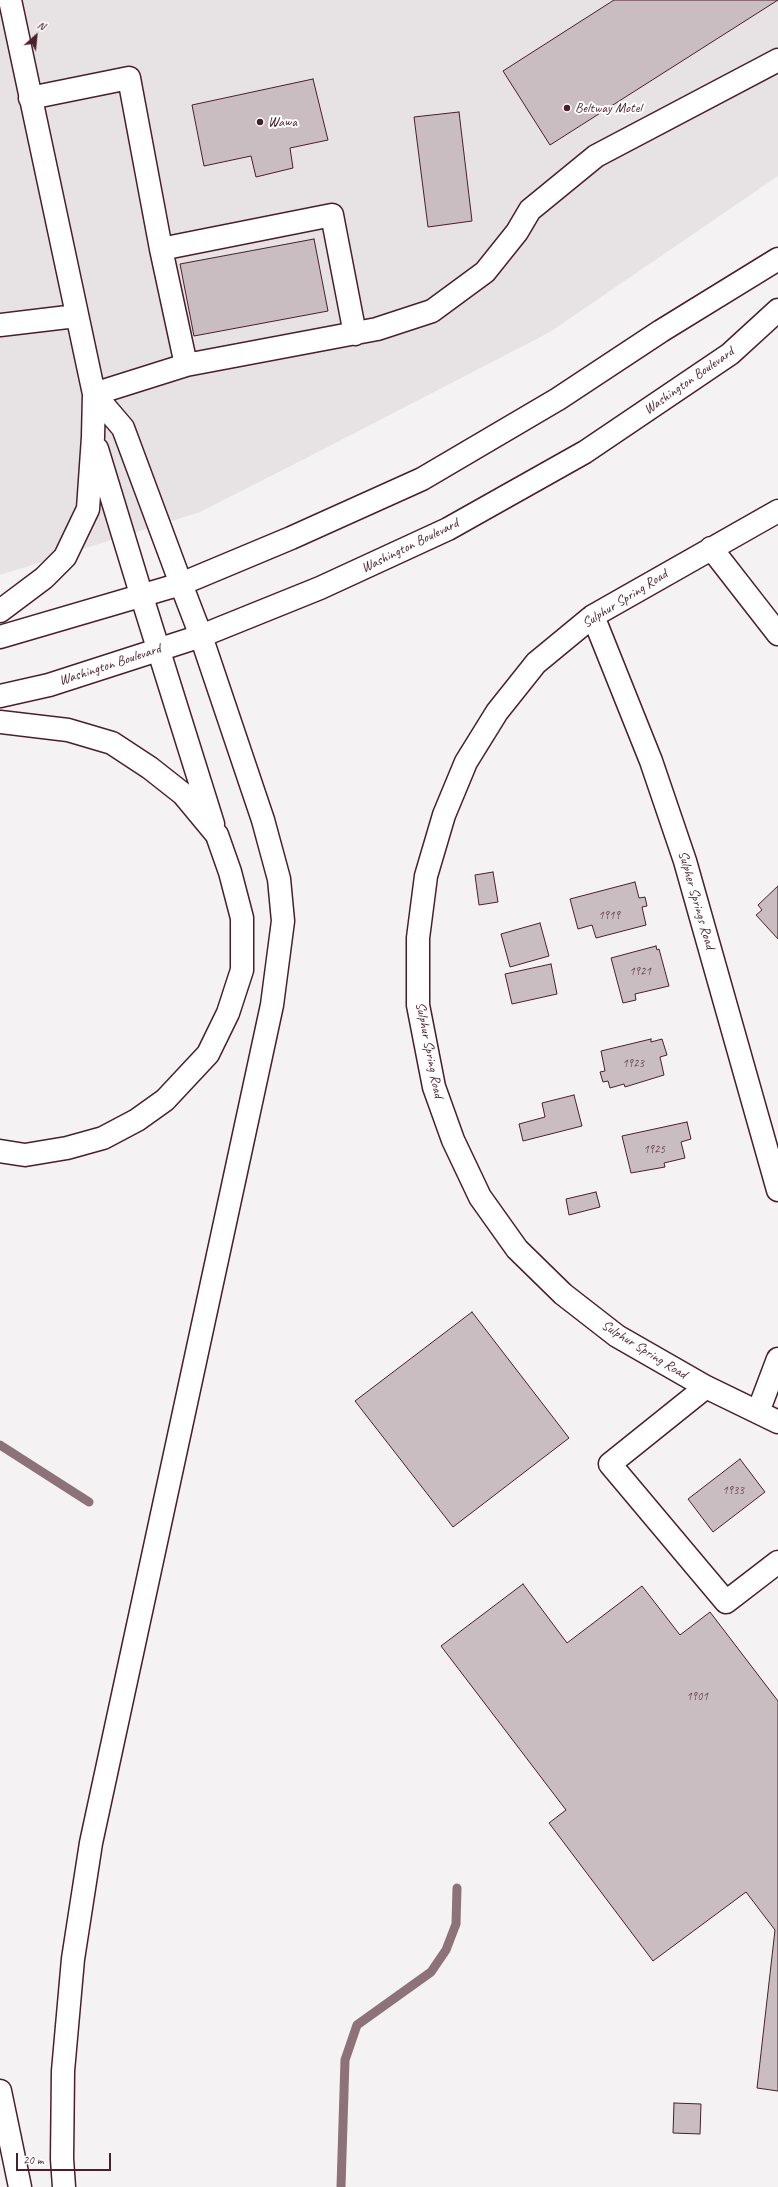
<!DOCTYPE html>
<style>
body{margin:0}
#map{position:relative;width:778px;height:2187px;overflow:hidden;background:#f4f2f2;font-family:Caveat,sans-serif}
canvas{display:block}
.north{position:absolute;left:16px;top:16px;width:40px;height:40px;-webkit-text-stroke:3px #fff;paint-order:stroke;rotate:27deg;font-size:11px;font-weight:700;line-height:16px;text-align:center;color:#4a1f2b}
.north::after{content:'';display:block;margin:auto;width:14px;height:18px;background:#4a1f2b;clip-path:polygon(50% 0,100% 100%,50% 72%,0 100%)}
.scale{position:absolute;left:16px;top:2153px;width:95px;height:18px;box-sizing:border-box;border:2px solid #4a1f2b;border-top:0;padding-left:5px;font-size:12px;line-height:14px;white-space:nowrap;color:#4a1f2b;-webkit-text-stroke:3px #fff;paint-order:stroke}
</style>
<div id="map">
<canvas width="778" height="2187"></canvas>
<div class="north">N</div>
<div class="scale">20 m</div>
</div>
<script>
const context = document.querySelector('canvas').getContext('2d');
context.lineJoin = 'round';
function paint(path, color) { context.fillStyle = color; context.fill(path, 'evenodd'); }
const poly = rows => new Path2D(rows.map(r => 'M' + r).join(''));
function strokePath(path, color, width, dash) { context.strokeStyle = color; context.lineWidth = width; context.lineCap = dash ? 'butt' : 'round'; context.setLineDash(dash || []); context.stroke(path); }
function write(font, color, halo, rows, align = 'center') {
  context.font = font + ' Caveat,sans-serif'; context.lineWidth = 4; context.setLineDash([]); context.textBaseline = 'middle'; context.strokeStyle = halo; context.fillStyle = color; for (const [text, x, y, turn = 0] of rows) {
    context.save(); context.translate(x, y); context.rotate((+turn || 0) * Math.PI / 180); context.textAlign = isNaN(turn) ? turn : align; if (halo) context.strokeText(text, 0, 0); context.fillText(text, 0, 0); context.restore();
  }
}
paint(poly([
 [0,0,778,0,778,176,550,332,316,453,200,512,0,575]
]), '#e7e2e3');
strokePath(poly([
 [0,1445,89,1502],
 [341,2187,345,2060,357,2025,431,1972,446,1950,456,1924,457,1888]
]), '#8d727a', 9);
const building = poly([
 [614,0,778,0,550,145,503,71,614,0],
 [313,79,328,140,290,148,293,168,256,177,251,156,204,166,192,105,313,79],
 [459,112,472,221,428,227,414,117,459,112],
 [314,239,328,311,194,336,180,264,314,239],
 [493,872,498,902,479,905,475,875,493,872],
 [635,882,639,898,645,897,647,906,642,907,646,925,596,938,592,925,578,929,570,899,635,882],
 [778,886,778,939,756,915,762,910,758,905,778,886],
 [540,923,549,956,510,967,501,934,540,923],
 [656,946,657,950,659,949,669,986,635,994,636,1000,623,1003,611,958,656,946],
 [551,964,557,994,512,1004,505,974,551,964],
 [651,1039,651,1042,662,1039,667,1055,660,1057,664,1075,625,1087,624,1084,610,1088,608,1081,603,1082,600,1072,605,1071,601,1051,651,1039],
 [574,1095,582,1126,523,1141,519,1124,545,1117,542,1103,574,1095],
 [687,1122,691,1139,681,1142,685,1158,664,1163,665,1167,631,1173,622,1136,687,1122],
 [596,1192,600,1207,569,1215,566,1199,596,1192],
 [472,1312,569,1438,453,1527,355,1401,472,1312],
 [740,1459,765,1492,713,1532,688,1499,740,1459],
 [523,1584,567,1643,642,1586,680,1635,710,1612,778,1701,778,2091,757,2088,775,1930,746,1892,653,1961,549,1823,566,1810,441,1646,523,1584],
 [674,2103,701,2104,700,2134,673,2133,674,2103]
]);
paint(building, '#cabdc1');
strokePath(building, '#4a1f2b', 1);
const minor = poly([
 [30,98,129,78,161,249,332,215,355,334],
 [161,249,186,365],
 [0,325,76,316],
 [94,394,186,365,377,329,432,311,485,272,517,232,530,210,596,156,778,60],
 [94,394,123,428,181,584],
 [97,449,142,597],
 [778,511,593,616,536,663,497,712,466,762,444,815,426,876,418,938,418,1005,434,1087,453,1140,480,1197,517,1249,563,1294,617,1336,706,1387,778,1422],
 [711,548,778,634],
 [0,611,44,578,65,557,88,509,93,437,94,394,10,0],
 [593,616,651,761,685,861,778,1190],
 [706,1387,610,1464,726,1602,778,1562],
 [758,1412,778,1359]
]);
const major = poly([
 [0,637,181,584,291,538,422,479,558,399,661,331,778,259],
 [0,696,49,685,201,636,320,588,448,529,585,452,730,354,778,310]
]);
const highway = poly([
 [142,597,213,824],
 [0,722,68,730,112,743,150,768,183,794,217,835,230,872,242,918,242,970,228,1013,208,1054,165,1100,137,1120,103,1138,67,1148,25,1155,0,1151],
 [0,2091,20,2187],
 [64,2187,62,2159,63,2071,73,1959,91,1843,272,1005,283,921,279,879,263,820,201,636,181,584]
]);
strokePath(minor, '#4a1f2b', 25);
strokePath(major, '#4a1f2b', 25);
strokePath(highway, '#4a1f2b', 25);
strokePath(minor, '#fff', 22);
strokePath(major, '#fff', 22);
strokePath(highway, '#fff', 22);
for (const [x, y, r, color] of [
 [567,108,4,"#4a1f2b"],
 [260,122,4,"#4a1f2b"]
]) { const dot = new Path2D(); dot.arc(x, y, r, 0, 2 * Math.PI); context.fillStyle = color; context.fill(dot); strokePath(dot, '#fff', 1.5); }
write('12px', '#6a4650', null, [
 ["1919",609,916],
 ["1921",640,972],
 ["1923",633,1064],
 ["1925",654,1150],
 ["1933",733,1491],
 ["1901",697,1697]
]);
write('14px', '#4a1f2b', '#fff', [
 ["Beltway Motel",575,108],
 ["Wawa",268,122]
], 'left');
write('14px', '#4a1f2b', '#fff', [
 ["Washington Boulevard",689,381,-35],
 ["Washington Boulevard",410,546,-26],
 ["Sulphur Spring Road",625,599,-32],
 ["Washington Boulevard",110,665,-18],
 ["Sulpher Springs Road",696,900,74],
 ["Sulphur Spring Road",429,1050,79],
 ["Sulphur Spring Road",644,1350,32]
]);
</script>
